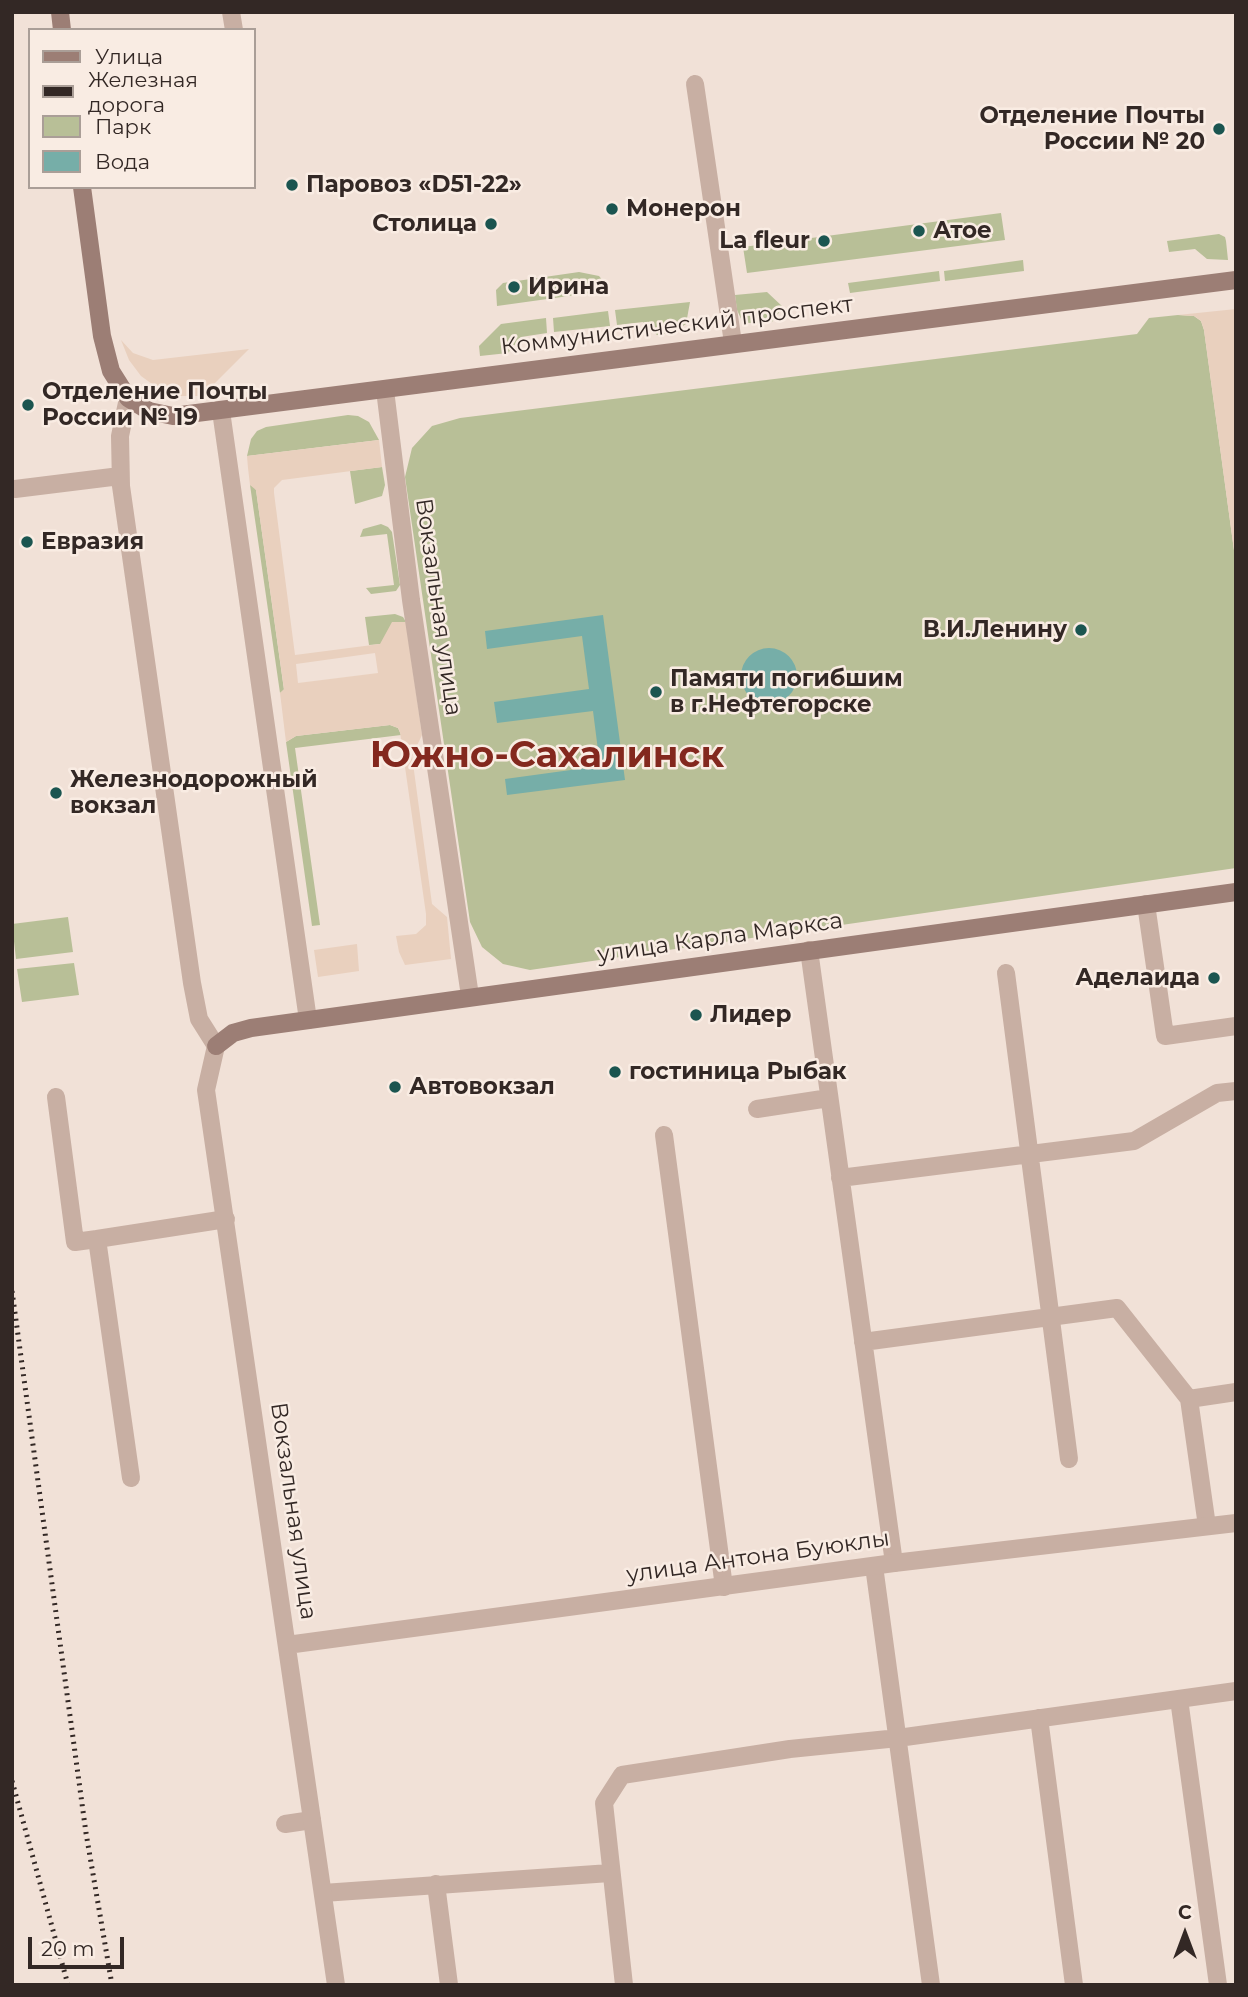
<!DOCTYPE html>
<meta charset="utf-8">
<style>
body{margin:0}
#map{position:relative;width:1248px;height:1997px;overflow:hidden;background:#f1e1d7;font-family:Montserrat,sans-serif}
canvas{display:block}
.frame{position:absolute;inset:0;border:14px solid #332825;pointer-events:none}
.legend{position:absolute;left:28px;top:28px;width:228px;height:161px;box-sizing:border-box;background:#f9ece3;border:2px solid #aa9e97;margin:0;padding:9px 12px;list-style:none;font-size:21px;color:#332825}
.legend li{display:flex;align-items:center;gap:14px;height:35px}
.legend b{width:35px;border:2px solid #aa9e97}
.north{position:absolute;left:1150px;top:1899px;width:70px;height:70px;-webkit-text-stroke:5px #f9ece3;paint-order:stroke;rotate:0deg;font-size:19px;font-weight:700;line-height:28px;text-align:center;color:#332825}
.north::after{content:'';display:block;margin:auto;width:24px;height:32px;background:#332825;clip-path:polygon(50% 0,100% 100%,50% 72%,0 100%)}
.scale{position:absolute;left:28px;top:1937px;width:96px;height:32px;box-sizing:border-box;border:4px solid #332825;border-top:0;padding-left:9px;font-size:21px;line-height:24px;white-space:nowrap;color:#332825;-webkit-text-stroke:5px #f9ece3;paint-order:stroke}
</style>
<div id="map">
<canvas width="1248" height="1997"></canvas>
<div class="frame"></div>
<ul class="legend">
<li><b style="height:9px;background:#9c7e75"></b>Улица</li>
<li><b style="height:9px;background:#332825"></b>Железная дорога</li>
<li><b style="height:19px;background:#b8bf97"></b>Парк</li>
<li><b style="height:19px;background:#76aea8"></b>Вода</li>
</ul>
<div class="north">С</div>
<div class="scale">20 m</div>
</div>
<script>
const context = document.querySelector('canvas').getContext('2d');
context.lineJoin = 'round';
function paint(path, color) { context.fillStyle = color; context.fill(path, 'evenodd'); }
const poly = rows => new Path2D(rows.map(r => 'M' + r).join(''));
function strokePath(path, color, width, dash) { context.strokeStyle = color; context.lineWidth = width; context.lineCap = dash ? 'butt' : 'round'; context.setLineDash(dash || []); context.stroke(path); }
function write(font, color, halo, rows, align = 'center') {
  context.font = font + ' Montserrat,sans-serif'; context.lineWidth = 5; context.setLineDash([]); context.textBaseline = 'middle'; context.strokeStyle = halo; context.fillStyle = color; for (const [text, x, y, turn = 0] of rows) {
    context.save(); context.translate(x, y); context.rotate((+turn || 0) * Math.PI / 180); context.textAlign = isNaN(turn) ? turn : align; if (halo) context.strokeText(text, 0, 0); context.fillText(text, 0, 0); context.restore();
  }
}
paint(poly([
 [1001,213,1005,240,747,273,743,247],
 [1219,234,1225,237,1226,241,1228,260,1207,259,1195,249,1169,252,1167,241],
 [1023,260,1024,271,945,281,944,271],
 [939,271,940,281,850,293,848,283],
 [579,272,599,276,604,282,605,291,497,306,496,290,503,283],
 [767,292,783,307,772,322,748,323,742,321,737,310,735,295],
 [690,302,686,324,672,333,657,335,643,322,617,325,615,310],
 [608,311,610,326,554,332,553,318],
 [1178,315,1194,316,1201,321,1204,330,1236,565,1236,868,530,970,503,964,482,947,470,922,405,477,412,448,432,426,460,418,1137,334,1149,318],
 [546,318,547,333,521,337,508,353,480,356,479,346,501,324],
 [348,415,358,416,369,422,379,440,247,456,251,439,257,431,266,427],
 [382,467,385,485,382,496,355,504,350,471],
 [250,485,254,486,256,490,284,690,280,693],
 [381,524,388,527,392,532,400,585,396,591,371,594,366,588,394,585,387,534,360,537,363,529],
 [395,614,403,617,406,622,381,644,369,645,365,617],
 [390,725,398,728,401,735,295,748,320,925,312,926,286,742,296,736],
 [68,917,73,952,16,959,12,924],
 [74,963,79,995,22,1002,17,969]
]), '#b8bf97');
paint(poly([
 [1236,309,1236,565,1204,330,1201,321,1194,316,1178,315],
 [121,340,133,353,153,360,249,349,202,396,179,396,166,394,141,376,129,360],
 [379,440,382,467,282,480,274,488,274,493,295,655,380,644,392,622,406,622,422,735,412,756,432,904,447,917,451,959,405,965,399,952,396,936,416,934,426,925,426,914,400,732,398,728,390,725,296,736,286,742,280,693,284,689,256,490,250,485,248,468,247,456],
 [375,653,378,673,298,683,296,664],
 [357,944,359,971,318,977,314,950]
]), '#e9d0be');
paint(poly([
 [603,615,625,780,507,795,505,779,600,766,593,711,497,723,494,702,589,689,582,636,487,649,485,631],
 '741 676a28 28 0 1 1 56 0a28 28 0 1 1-56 0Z'
]), '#76aea8');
strokePath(poly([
 [231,12,234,30],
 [695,84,733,343],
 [128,398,120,436,121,486,192,983,199,1019,216,1046],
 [221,411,308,1020],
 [15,489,120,476],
 [1146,904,1165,1036,1236,1026],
 [809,950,894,1563],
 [1006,973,1069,1459],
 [56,1097,75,1242,97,1239],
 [757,1109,829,1098],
 [664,1135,724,1587],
 [840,1178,1134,1141,1217,1093,1236,1091],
 [863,1342,1117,1308,1189,1399],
 [131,1478,97,1239,226,1219],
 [1207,1526,1189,1399,1236,1392],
 [874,1566,931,1985],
 [1179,1699,1218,1985],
 [1039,1718,1074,1985],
 [285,1824,312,1820],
 [436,1884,449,1985],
 [323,1893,610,1873],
 [624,1985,604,1803,622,1775,790,1749,898,1738,1236,1691]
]), '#c8afa3', 18);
strokePath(poly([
 [385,390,411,600,470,996],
 [216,1046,206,1090,336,1985],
 [287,1645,894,1563,1236,1523]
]), '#c8afa3', 18);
strokePath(poly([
 [60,12,62,30],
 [82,187,102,336,111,371,128,398,149,411,173,416,1236,280],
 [216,1046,233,1033,251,1028,1236,892]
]), '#9c7e75', 18);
strokePath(poly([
 [12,1291,86,1833,112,1985],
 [12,1781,68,1985]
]), '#332825', 5, [2, 5]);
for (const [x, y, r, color] of [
 [1219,129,7,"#1b5550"],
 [292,185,7,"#1b5550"],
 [612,209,7,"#1b5550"],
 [491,224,7,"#1b5550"],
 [919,231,7,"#1b5550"],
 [824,241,7,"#1b5550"],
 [514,287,7,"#1b5550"],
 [28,405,7,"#1b5550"],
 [27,542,7,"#1b5550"],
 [1081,630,7,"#1b5550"],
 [656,692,7,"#1b5550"],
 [56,793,7,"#1b5550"],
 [1214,978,7,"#1b5550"],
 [696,1015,7,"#1b5550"],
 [615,1072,7,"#1b5550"],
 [395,1087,7,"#1b5550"]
]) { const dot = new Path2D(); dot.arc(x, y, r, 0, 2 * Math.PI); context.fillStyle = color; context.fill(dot); strokePath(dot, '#f9ece3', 2.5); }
write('bold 23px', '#332825', '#f9ece3', [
 ["Отделение Почты",1205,116,"right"],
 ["России № 20",1205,142,"right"],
 ["Паровоз «D51-22»",306,185],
 ["Монерон",626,209],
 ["Столица",477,224,"right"],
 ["Атое",933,231],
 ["La fleur",810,241,"right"],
 ["Ирина",528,287],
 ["Отделение Почты",42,392],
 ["России № 19",42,418],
 ["Евразия",41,542],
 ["В.И.Ленину",1067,630,"right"],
 ["Памяти погибшим",670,679],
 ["в г.Нефтегорске",670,705],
 ["Железнодорожный",70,780],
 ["вокзал",70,806],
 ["Аделаида",1200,978,"right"],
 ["Лидер",710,1015],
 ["гостиница Рыбак",629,1072],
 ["Автовокзал",409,1087]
], 'left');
write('23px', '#332825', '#f9ece3', [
 ["Коммунистический проспект",677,326,-7],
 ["Вокзальная улица",438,607,82],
 ["улица Карла Маркса",720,938,-8],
 ["Вокзальная улица",293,1511,82],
 ["улица Антона Буюклы",758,1557,-8]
]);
write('bold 37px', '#83281e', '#f9ece3', [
 ["Южно-Сахалинск",547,756]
]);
</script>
